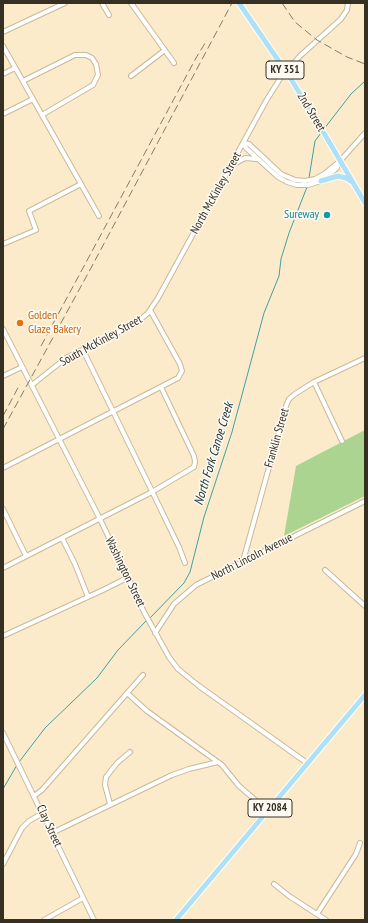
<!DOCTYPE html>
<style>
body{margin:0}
#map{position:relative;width:368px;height:923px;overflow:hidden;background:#fbebcb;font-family:"PT Sans Narrow",sans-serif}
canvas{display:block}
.frame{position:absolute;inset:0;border:4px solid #363023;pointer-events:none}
</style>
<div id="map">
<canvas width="368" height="923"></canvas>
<div class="frame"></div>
</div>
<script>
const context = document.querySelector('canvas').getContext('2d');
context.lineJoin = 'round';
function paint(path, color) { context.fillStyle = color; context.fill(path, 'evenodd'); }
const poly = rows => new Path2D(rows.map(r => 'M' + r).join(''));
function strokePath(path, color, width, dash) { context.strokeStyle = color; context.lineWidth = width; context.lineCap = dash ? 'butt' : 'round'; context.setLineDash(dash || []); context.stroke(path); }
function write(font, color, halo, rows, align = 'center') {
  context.font = font + ' "PT Sans Narrow",sans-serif'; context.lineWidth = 3; context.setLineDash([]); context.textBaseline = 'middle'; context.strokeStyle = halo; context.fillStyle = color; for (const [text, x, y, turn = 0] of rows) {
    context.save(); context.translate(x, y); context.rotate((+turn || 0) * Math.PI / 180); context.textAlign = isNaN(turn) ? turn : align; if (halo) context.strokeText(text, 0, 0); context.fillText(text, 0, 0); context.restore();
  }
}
paint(poly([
 [365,430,365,496,284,536,296,466]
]), '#abd490');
strokePath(poly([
 [324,129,351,94,365,81],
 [309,178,315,141,321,133],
 [149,619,184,583,190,572,204,517,232,432,264,313,279,276,281,259,289,233,307,187],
 [19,762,45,728,97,678,118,650,146,621],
 [3,789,17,765]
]), '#3ea2a3', 1);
const minor = poly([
 [102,3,109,15],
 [131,3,174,63],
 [3,32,65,3],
 [3,46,99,216],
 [3,74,15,68],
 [131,76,165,50],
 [23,81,75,55,86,55,92,58,96,64,98,75,93,85,42,115],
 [3,114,33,99],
 [243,143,249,144,281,174,295,180,305,181,315,179,324,174,340,161,365,133],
 [243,143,246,148,278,177,287,182,297,185,308,185,321,181,337,168,339,161],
 [232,165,245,158,257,159],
 [3,244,36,230,29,211,81,184],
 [3,329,100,519,144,612,169,657,178,669,199,686,307,763],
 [83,350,149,485,179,547,185,563],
 [3,376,22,367],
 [314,382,342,441],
 [32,385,66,358,135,324,148,313,158,298,266,101,281,77,300,56,341,19,347,10,348,3],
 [3,468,178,378,182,371,180,364,150,310],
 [3,509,26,556],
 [62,538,75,564,88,597],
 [243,561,286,406,289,399,295,394,314,382,365,358],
 [3,568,152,492,194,467,195,462,194,456,161,387],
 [325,570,365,606],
 [155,633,174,604,196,585,365,501],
 [3,636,103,590,127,578],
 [127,693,147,711,222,765,239,786,268,811],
 [3,733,94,920],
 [34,796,42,790,143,675],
 [110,804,105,785,106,777,117,763,130,752],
 [52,833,172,775,189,769,218,762],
 [3,864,22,828,29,821,43,813],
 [274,884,289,896,326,920],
 [317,914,356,854,360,843],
 [44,920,83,898]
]);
const major = poly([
 [328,140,365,203],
 [321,181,338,176,346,178,352,182],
 [176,920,365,695]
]);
strokePath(minor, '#c8b99a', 6);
strokePath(major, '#fff', 7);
strokePath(minor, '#fff', 4);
strokePath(major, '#afe1f6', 5);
strokePath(poly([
 [282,3,295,22,317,40,347,57,365,64],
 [41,346,196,58,207,40],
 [3,416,20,384],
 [3,429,91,268,232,3]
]), '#857b66', 1, [8, 4]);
const majorBridge = poly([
 [239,3,291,79,328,140]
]);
strokePath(majorBridge, '#fff', 7, []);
strokePath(majorBridge, '#afe1f6', 5);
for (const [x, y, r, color] of [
 [327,215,4,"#0f9aa8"],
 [20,323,4,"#e8710a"]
]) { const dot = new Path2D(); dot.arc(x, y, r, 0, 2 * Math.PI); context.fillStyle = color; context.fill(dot); strokePath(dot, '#fdfaf3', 1.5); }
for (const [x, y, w] of [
 [285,70,38],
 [270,808,44]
]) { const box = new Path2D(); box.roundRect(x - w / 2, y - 9, w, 18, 3); context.fillStyle = '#fdfaf3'; context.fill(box); strokePath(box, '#363023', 1); }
write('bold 11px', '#363023', null, [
 ["KY 351",285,70],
 ["KY 2084",270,808]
]);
write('12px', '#363023', '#fdfaf3', [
 ["2nd Street",311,112,59],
 ["North McKinley Street",216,193,-61],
 ["South McKinley Street",101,341,-29],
 ["Franklin Street",277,438,-74],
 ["North Lincoln Avenue",252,557,-27],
 ["Washington Street",125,572,64],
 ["Clay Street",49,826,65]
]);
write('12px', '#0d838f', '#fdfaf3', [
 ["Sureway",319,215]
], 'right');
write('12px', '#c56008', '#fdfaf3', [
 ["Golden",28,316],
 ["Glaze Bakery",28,330]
], 'left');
write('italic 13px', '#21393a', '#fdfaf3', [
 ["North Fork Canoe Creek",214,454,-73]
]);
</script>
